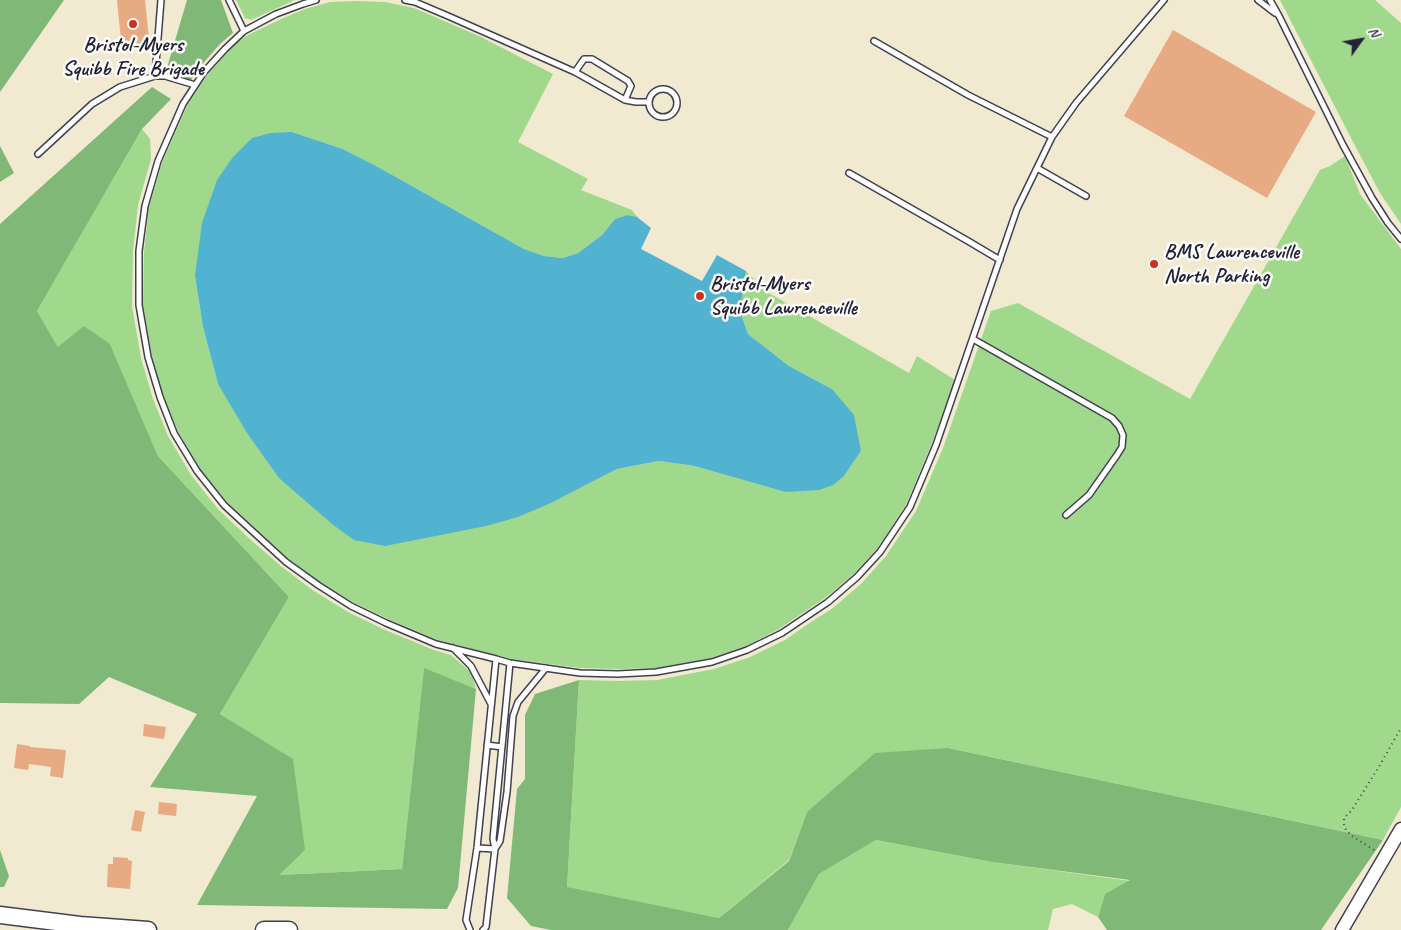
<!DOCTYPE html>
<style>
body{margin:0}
#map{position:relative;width:1401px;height:930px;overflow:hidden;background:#f1e9d0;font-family:Caveat,sans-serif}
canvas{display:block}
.north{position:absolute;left:1336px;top:15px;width:50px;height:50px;-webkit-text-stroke:4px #fdfcf7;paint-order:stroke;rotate:58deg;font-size:14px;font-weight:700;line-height:20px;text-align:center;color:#22223b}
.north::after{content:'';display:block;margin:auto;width:18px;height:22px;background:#22223b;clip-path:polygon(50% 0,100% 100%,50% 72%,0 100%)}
</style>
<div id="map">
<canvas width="1401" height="930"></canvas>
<div class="north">N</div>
</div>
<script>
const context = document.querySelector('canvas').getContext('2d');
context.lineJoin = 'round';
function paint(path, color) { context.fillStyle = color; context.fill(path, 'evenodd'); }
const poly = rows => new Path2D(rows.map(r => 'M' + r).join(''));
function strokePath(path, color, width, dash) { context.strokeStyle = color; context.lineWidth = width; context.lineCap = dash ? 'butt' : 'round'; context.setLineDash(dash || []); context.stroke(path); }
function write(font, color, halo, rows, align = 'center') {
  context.font = font + ' Caveat,sans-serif'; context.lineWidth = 5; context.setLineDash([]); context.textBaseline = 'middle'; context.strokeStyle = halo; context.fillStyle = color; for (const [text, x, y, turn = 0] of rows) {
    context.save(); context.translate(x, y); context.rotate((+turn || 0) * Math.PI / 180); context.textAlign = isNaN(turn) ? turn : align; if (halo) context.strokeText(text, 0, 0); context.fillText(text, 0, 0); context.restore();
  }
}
paint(poly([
 [236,0,295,0,251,20,245,18],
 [1280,0,1375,0,1401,23,1401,224,1380,193,1352,140],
 [358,1,385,2,414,8,479,36,553,74,518,142,588,179,581,190,632,210,638,218,627,215,615,219,602,235,578,253,563,258,544,256,524,249,378,167,343,149,292,132,195,276,203,327,218,384,551,503,617,469,659,461,695,466,844,476,861,451,832,389,789,366,748,334,742,317,742,299,746,271,767,292,909,373,917,356,955,380,932,443,906,505,877,549,854,574,825,598,779,629,746,646,711,658,656,668,618,669,580,668,511,659,438,640,388,619,353,602,320,582,289,559,227,502,200,469,178,431,163,395,152,356,143,305,144,252,149,207,162,163,187,106,208,74,236,43,246,36,279,20,305,9,330,2],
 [142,129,150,139,151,159,138,205,133,251,132,306,141,358,153,399,168,436,191,475,218,509,252,541,282,567,314,591,348,612,383,629,434,650,451,655,472,673,476,689,424,669,402,869,278,875,293,760,220,714,289,597,158,456,110,344,58,347,37,311],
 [1345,156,1360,194,1401,249,1401,807,1383,840,948,748,807,812,789,860,719,918,567,888,579,680,618,681,657,680,714,669,750,657,785,640,808,624,833,608,862,583,886,556,916,511,943,448,991,311,1018,303,1190,399,1320,170,1330,166],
 [876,840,992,862,1131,881,1105,894,1098,917,1072,904,1053,909,1048,930,788,930,819,874]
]), '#a0d98b');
paint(poly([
 [0,0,64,0,0,92],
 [187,0,221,0,233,33,220,44,199,68,190,82,166,71],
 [152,87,171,99,142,129,37,311,58,347,84,326,110,344,158,456,289,597,220,714,293,759,305,850,279,875,402,869,424,668,476,689,458,888,447,909,197,905,257,796,150,787,197,714,109,677,79,704,0,703,0,224],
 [0,146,14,173,0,182],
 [579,680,567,887,719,918,789,861,807,812,875,753,948,748,1383,840,1321,930,1107,930,1098,917,1105,894,1130,880,992,862,876,840,819,874,788,930,551,930,531,926,507,898,517,789,525,779,525,715,535,694],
 [0,850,9,876,4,887,0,887]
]), '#80b977');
paint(poly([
 [292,132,343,149,378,167,524,249,544,256,563,258,578,253,602,235,615,219,627,215,637,217,651,228,641,249,702,281,717,255,746,271,742,299,742,317,748,334,789,366,832,389,854,415,861,451,844,476,833,485,819,490,786,492,695,466,659,461,617,469,551,503,518,517,486,526,385,546,354,540,332,524,279,478,247,433,218,384,203,327,195,276,202,223,217,180,233,157,252,138,271,133]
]), '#51b3d0');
paint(poly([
 [117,0,145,0,150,48,122,51],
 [1173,30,1316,112,1267,198,1124,116],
 [144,724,166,727,164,739,143,736],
 [17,744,30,746,30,747,66,750,63,778,50,776,51,767,29,764,28,770,14,768],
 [159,802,177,804,176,816,158,814],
 [135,810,145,812,141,832,131,830],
 [113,857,128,858,128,860,132,861,130,889,107,887,108,864,113,864]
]), '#e8aa82');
const service = poly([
 [229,0,244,31],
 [316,0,303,4,276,14,244,31,225,49,204,72,183,104,158,161,145,206,139,251,139,305,148,357,160,397,174,433,197,471,224,505,286,562,318,585,351,606,386,623,436,644,496,659,510,663,580,673,618,674,656,672,712,662,747,650,782,633,828,602,857,577,880,552,910,507,936,445,1017,209,1052,137,1076,103,1164,0],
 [405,0,415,2,448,16,575,72,625,100,636,102,648,102],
 [1258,0,1275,13],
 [1270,0,1279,16,1343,145,1372,198,1388,223,1401,239],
 [874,41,968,95,1052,137],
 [575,72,584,59,592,59,628,81,631,86,625,100],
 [155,76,161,0],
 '649 103a14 14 0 1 1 28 0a14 14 0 1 1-28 0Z',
 [38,154,92,104,120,87,155,76,165,76,195,85],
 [1037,168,1086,196],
 [849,173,968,241,1000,260],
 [973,339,1112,418,1119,426,1123,435,1122,447,1117,455,1089,495,1066,515],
 [453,648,471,666,491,704],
 [487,745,502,747],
 [477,848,495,849,500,841,507,792,513,716,518,702,546,668],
 [470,930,466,920,477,848,496,659],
 [483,930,486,927,495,849,493,839,510,663]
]);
const tertiary = poly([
 [1342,930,1401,829]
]);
const trunk = poly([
 [0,915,80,925,148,930],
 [264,930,289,930]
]);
strokePath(service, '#414051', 8);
strokePath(tertiary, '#414051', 15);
strokePath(trunk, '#414051', 19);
strokePath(poly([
 [1374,850,1352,836,1346,830,1344,824,1344,818,1352,810,1380,765,1401,728]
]), '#414051', 2, [1, 4]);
strokePath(service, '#fff', 5);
strokePath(tertiary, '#fff', 12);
strokePath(trunk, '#fff', 16);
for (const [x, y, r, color] of [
 [133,24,5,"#c8321e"],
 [1154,264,5,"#c8321e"],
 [700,296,5,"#c8321e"]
]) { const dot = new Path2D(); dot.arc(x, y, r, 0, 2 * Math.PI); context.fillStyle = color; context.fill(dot); strokePath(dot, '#fdfcf7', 2); }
write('bold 21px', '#22223b', '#fdfcf7', [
 ["Bristol-Myers",133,45,"center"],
 ["Squibb Fire Brigade",133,69,"center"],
 ["BMS Lawrenceville",1164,252],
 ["North Parking",1164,276],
 ["Bristol-Myers",710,284],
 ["Squibb Lawrenceville",710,308]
], 'left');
</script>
